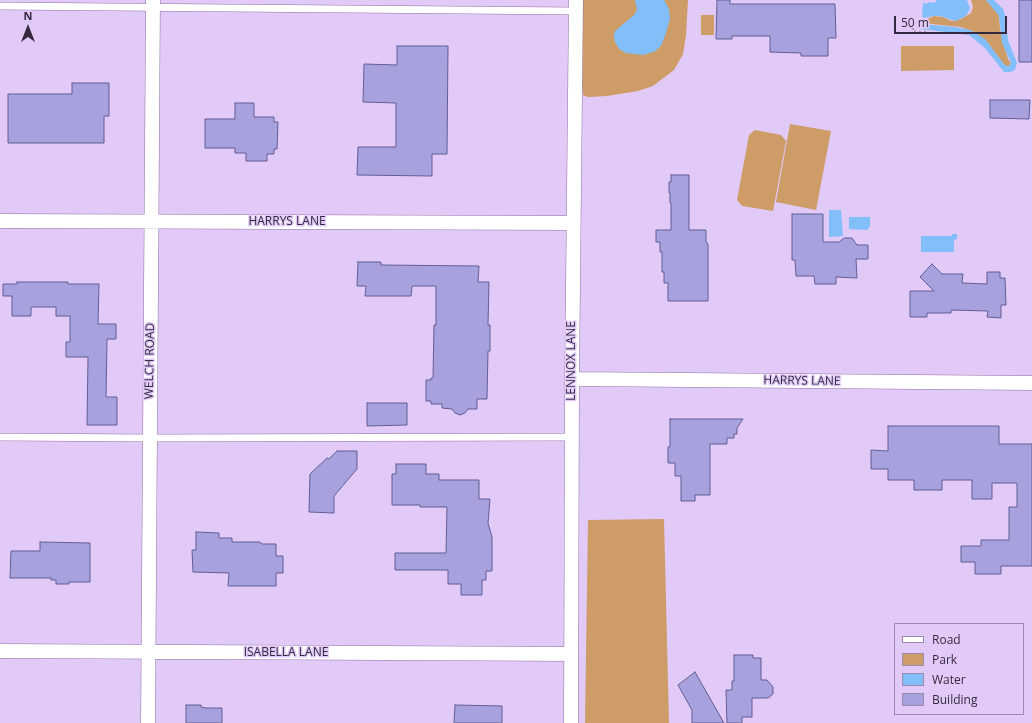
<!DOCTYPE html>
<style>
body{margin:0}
#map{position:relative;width:1032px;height:723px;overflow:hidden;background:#e1c9f8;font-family:"Open Sans",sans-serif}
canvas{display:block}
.legend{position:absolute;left:894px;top:623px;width:130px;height:92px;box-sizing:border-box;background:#e1c9f8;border:1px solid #9c89ae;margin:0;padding:5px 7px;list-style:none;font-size:12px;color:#35293f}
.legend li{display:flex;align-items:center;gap:8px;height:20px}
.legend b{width:20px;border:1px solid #9c89ae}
.north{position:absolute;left:8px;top:8px;width:40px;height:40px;-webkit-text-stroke:3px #e1c9f8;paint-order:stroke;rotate:0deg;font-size:11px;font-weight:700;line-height:16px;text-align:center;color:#35293f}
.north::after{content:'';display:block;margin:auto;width:14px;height:18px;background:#35293f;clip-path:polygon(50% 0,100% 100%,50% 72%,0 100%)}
.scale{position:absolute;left:894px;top:16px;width:113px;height:18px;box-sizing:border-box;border:2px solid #35293f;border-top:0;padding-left:5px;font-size:12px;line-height:14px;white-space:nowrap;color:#35293f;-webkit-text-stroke:3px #e1c9f8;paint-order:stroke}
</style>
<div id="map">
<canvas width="1032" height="723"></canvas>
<ul class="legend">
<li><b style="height:5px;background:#fff"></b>Road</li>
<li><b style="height:11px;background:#ce9c66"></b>Park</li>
<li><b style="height:11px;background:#82bffa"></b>Water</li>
<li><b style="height:11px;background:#a7a2de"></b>Building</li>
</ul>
<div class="north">N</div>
<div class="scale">50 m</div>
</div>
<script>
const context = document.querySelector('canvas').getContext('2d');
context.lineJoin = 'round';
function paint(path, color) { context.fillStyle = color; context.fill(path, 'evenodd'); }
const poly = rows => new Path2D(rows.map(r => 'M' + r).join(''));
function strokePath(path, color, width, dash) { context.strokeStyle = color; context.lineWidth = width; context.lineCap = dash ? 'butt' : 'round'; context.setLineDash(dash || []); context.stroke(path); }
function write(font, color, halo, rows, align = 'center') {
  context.font = font + ' "Open Sans",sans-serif'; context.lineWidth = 3; context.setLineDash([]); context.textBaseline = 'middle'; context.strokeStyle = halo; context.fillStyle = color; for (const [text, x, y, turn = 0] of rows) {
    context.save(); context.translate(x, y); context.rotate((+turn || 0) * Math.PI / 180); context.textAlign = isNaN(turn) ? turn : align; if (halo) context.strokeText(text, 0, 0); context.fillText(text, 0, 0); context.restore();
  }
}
paint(poly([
 [580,0,688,0,686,35,683,54,674,70,653,86,638,91,607,96,588,97,583,95,579,53],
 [971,0,986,0,999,14,1000,29,1008,59,1011,63,1009,66,1005,66,988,43,975,32,960,27,923,23,921,19,927,19,934,16,943,17,952,21,961,19,971,13,973,7],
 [701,15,714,15,714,35,701,35],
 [901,46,954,46,954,70,901,71],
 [790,124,831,131,816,210,776,202],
 [755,130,781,135,786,141,773,211,742,206,737,200,749,135],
 [664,519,669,723,585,723,588,520]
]), '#ce9c66');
paint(poly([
 [635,0,664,0,669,9,670,19,666,33,661,46,654,52,643,55,626,53,619,49,615,42,614,36,615,31,634,15,637,10],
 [936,0,967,0,970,8,966,16,956,21,940,16,933,16,924,18,922,17,923,2,925,4,929,2,935,3],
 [986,0,994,0,1003,9,1005,15,1008,40,1017,63,1015,70,1010,72,1004,72,984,47,969,35,921,29,921,24,955,27,970,30,985,39,1004,64,1007,66,1009,66,1011,63,1002,43,999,16],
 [829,210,841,210,843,236,829,237],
 [849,217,870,217,870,226,867,230,849,229],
 [952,234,957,234,957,239,954,240,954,252,921,252,921,236,952,236]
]), '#82bffa');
const building = poly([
 [717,0,730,0,730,4,835,4,836,38,828,38,828,56,801,56,801,53,770,52,770,36,732,36,732,39,716,39,717,0],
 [1019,0,1032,0,1032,62,1019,62,1019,0],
 [397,46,448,46,447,154,432,154,432,176,357,175,358,147,396,147,396,103,363,102,364,64,397,65,397,46],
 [72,83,109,83,109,116,104,116,104,143,8,143,8,94,72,94,72,83],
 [990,100,1030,100,1029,119,990,118,990,100],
 [235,103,254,103,254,117,274,117,274,122,278,122,277,149,274,149,274,154,267,154,267,161,246,161,246,153,235,153,235,148,205,148,205,119,235,119,235,103],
 [671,175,689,175,689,230,706,230,706,242,708,244,708,301,668,301,668,283,664,283,664,272,662,272,662,252,660,252,660,242,656,242,656,230,671,230,671,203,670,203,670,193,669,193,669,182,671,182,671,175],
 [792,214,823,214,823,242,839,242,844,238,852,238,857,245,868,245,868,259,856,259,857,278,836,277,836,284,815,284,814,276,796,276,795,260,792,260,792,214],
 [358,262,381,262,381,265,479,266,478,282,489,282,488,325,490,325,490,351,488,351,487,399,477,399,477,409,468,409,465,413,460,415,455,413,452,409,442,408,442,404,431,404,431,401,426,401,426,380,431,380,431,378,433,378,434,325,436,325,436,286,412,286,411,296,365,296,366,286,357,286,358,262],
 [932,264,942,274,963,274,962,283,987,284,987,272,1000,272,1000,278,1005,278,1006,305,1001,305,1001,318,987,317,988,311,951,310,951,313,927,313,927,317,910,317,910,291,934,291,920,277,932,264],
 [17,282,68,282,68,284,99,284,98,324,116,324,116,339,107,339,106,397,117,397,117,425,87,425,88,357,66,357,66,342,70,342,70,316,56,316,56,307,31,307,31,316,12,316,12,296,3,296,3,284,17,284,17,282],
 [367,403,407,403,407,425,367,426,367,403],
 [670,419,743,419,737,428,737,434,734,434,734,438,727,438,727,444,710,444,710,495,695,495,695,501,681,501,681,476,675,476,675,463,668,463,668,447,670,447,670,419],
 [888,426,999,426,999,444,1032,444,1032,566,1001,566,1001,574,975,574,975,562,961,562,961,546,981,546,981,540,1009,540,1009,507,1017,507,1017,483,992,483,992,499,972,499,972,480,942,480,942,490,914,490,914,480,888,480,888,469,871,469,871,450,888,451,888,426],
 [337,451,357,451,357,469,334,496,334,513,309,512,310,474,327,458,329,459,337,451],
 [396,464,426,464,426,474,439,474,439,480,479,480,479,499,490,499,488,523,492,537,492,571,486,571,486,580,482,580,482,595,461,595,461,584,448,584,448,570,395,570,395,553,446,553,447,507,420,507,420,505,392,505,392,474,396,474,396,464],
 [196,532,219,533,219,538,232,538,232,542,260,542,262,544,276,544,276,556,283,556,283,573,276,573,276,586,228,586,229,573,193,572,192,550,196,550,196,532],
 [40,542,90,543,90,582,69,582,69,584,56,584,56,580,51,580,51,578,10,578,11,551,40,551,40,542],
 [734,655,753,655,753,658,761,658,761,680,767,680,773,687,773,694,768,698,752,698,752,717,742,717,742,723,727,723,726,690,732,690,732,681,734,681,734,655],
 [695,672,724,723,692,723,692,710,678,685,695,672],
 [186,705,201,705,201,707,206,708,222,708,222,723,186,723,186,705],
 [455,705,502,706,502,723,454,723,455,705]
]);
paint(building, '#a7a2de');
strokePath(building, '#635d94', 1);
const lane = poly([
 [0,6,575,11],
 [0,437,149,438,572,437]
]);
const street = poly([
 [0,221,573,223],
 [572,379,1032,383],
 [0,651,571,654],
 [148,723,153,0],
 [571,723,572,379,576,0]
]);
strokePath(lane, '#8d70a6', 8);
strokePath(street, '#8d70a6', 15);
strokePath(poly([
 [913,23,913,32,927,32]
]), '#ac98bf', 2.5, [2, 3]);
strokePath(lane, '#fff', 7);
strokePath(street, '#fff', 14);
write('12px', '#35293f', '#e1c9f8', [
 ["HARRYS LANE",287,222],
 ["WELCH ROAD",150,361,-89],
 ["LENNOX LANE",572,361,-90],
 ["HARRYS LANE",802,381,1],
 ["ISABELLA LANE",286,653]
]);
</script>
